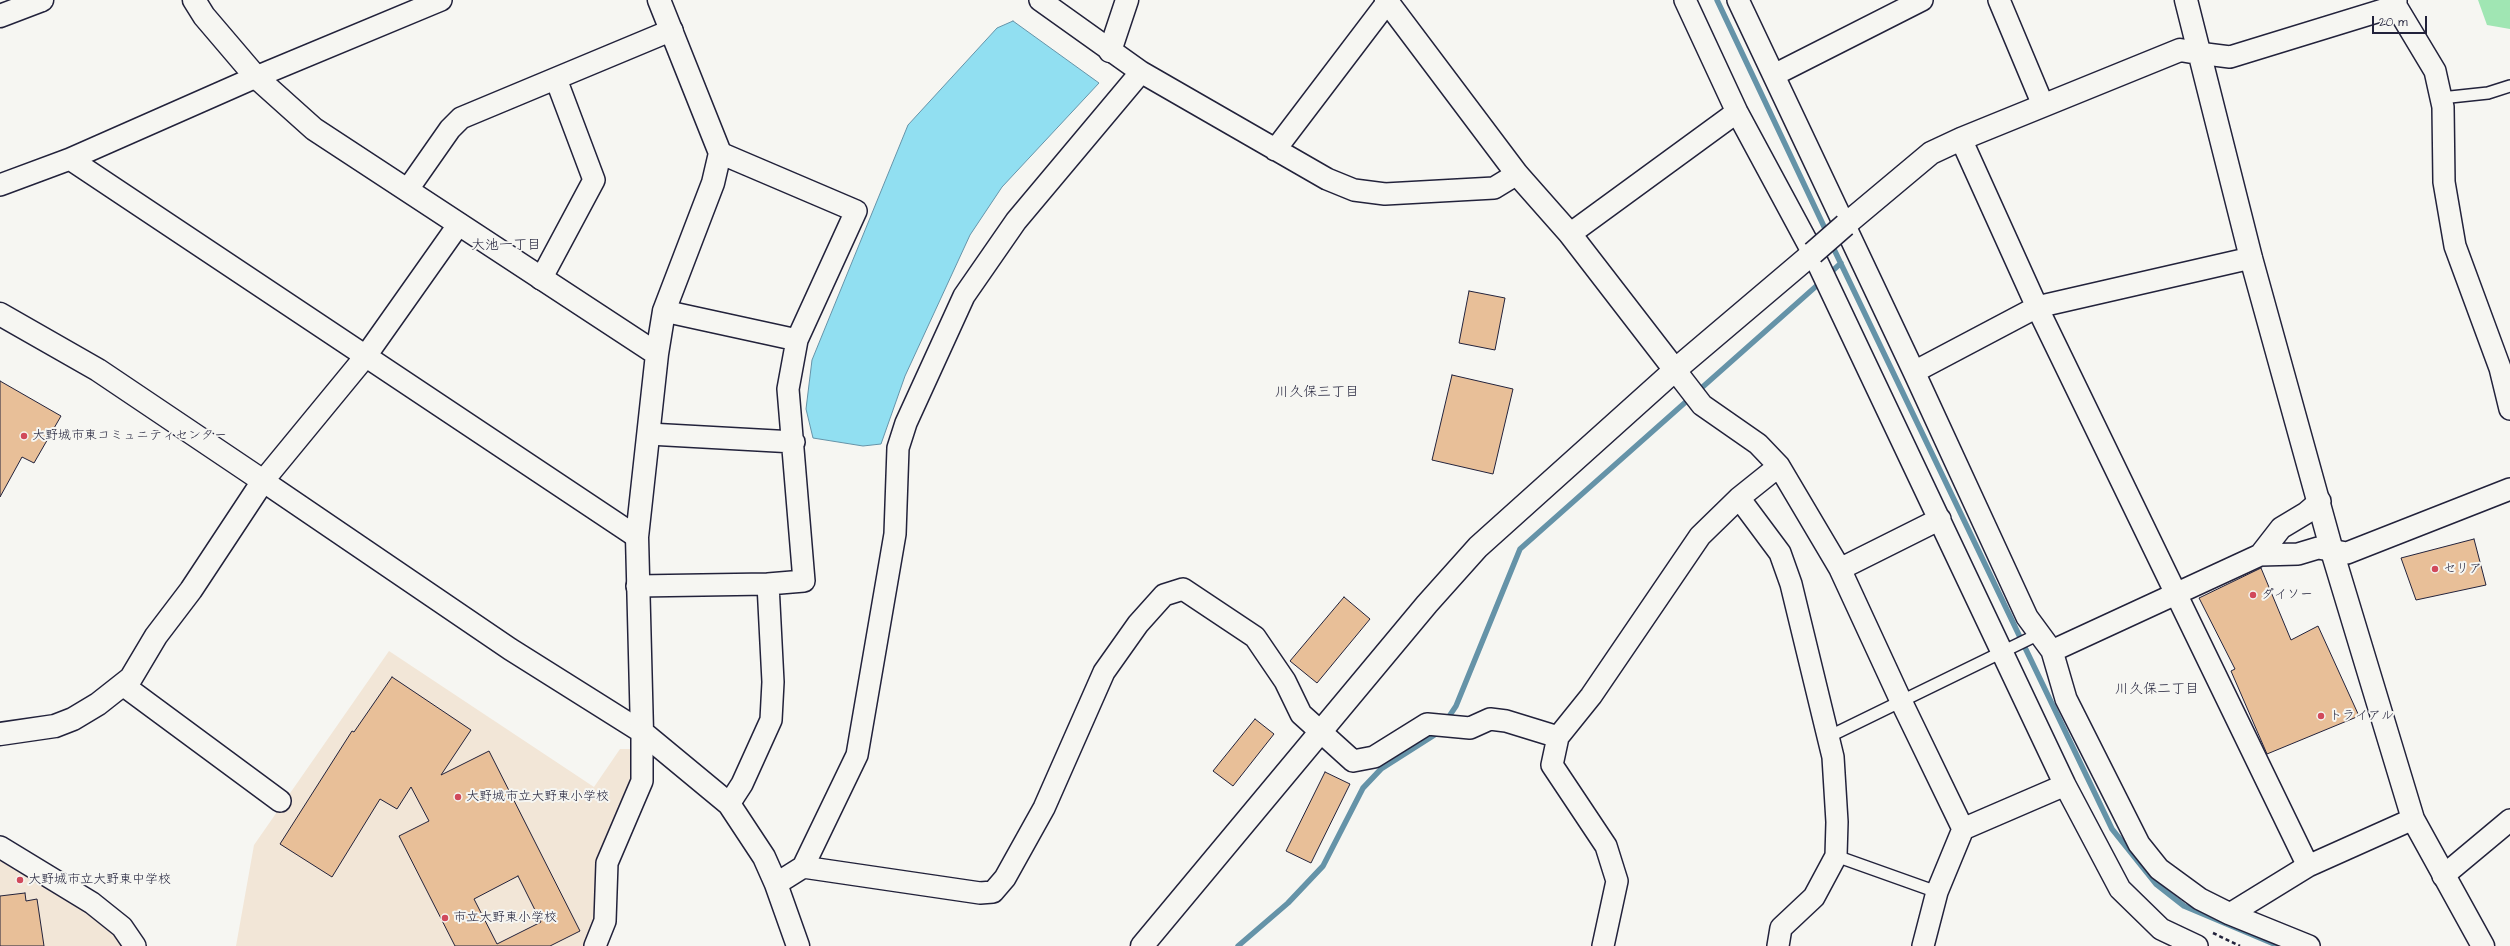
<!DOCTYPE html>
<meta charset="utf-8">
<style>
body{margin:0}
#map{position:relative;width:2510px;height:946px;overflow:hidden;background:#f6f6f2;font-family:"Architects Daughter",sans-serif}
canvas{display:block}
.scale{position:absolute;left:2372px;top:16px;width:55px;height:18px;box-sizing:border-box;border:2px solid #22223b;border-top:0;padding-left:5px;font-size:12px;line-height:14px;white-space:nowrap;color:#22223b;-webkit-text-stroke:3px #f6f6f2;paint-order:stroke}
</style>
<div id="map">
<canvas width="2510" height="946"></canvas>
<div class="scale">20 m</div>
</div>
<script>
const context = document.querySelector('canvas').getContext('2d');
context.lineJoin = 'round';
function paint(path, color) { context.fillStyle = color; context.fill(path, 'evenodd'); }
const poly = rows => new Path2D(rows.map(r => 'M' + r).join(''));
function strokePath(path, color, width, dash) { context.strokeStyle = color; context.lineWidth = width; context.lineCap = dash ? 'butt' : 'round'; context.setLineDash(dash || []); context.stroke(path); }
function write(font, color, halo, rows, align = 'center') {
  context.font = font + ' "Architects Daughter","Klee One",sans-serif'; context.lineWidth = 4; context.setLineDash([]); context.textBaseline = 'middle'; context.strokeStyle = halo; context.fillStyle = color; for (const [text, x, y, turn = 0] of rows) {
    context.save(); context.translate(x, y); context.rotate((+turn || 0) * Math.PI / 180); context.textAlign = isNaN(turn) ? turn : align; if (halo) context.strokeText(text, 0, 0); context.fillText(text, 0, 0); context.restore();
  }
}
paint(poly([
 [389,651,594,787,620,749,634,749,636,764,597,919,587,946,236,946,254,845],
 [0,856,82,905,110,930,122,946,0,946]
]), '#f2e6d7');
paint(poly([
 [2478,0,2510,0,2510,29,2487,25]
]), '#a0e6b3');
const water = poly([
 [1013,21,1099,83,1002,187,970,235,905,376,881,444,863,446,813,438,806,409,812,360,908,125,997,28,1013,21]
]);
paint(water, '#91dff1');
strokePath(water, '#6593a8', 1);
strokePath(poly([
 [1717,0,1828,235],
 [1831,243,2112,829,2156,884,2184,906,2279,946],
 [1828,275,1841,263],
 [1446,721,1456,706,1520,549,1822,281],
 [1238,946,1288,903,1323,866,1363,788,1381,769,1436,734,1439,730]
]), '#6593a8', 5.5);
const building = poly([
 [1469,291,1505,298,1495,350,1459,343,1469,291],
 [1452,375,1513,389,1493,474,1432,460,1452,375],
 [0,381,61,416,34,463,22,457,0,497,0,381],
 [2474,539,2486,585,2416,600,2401,558,2474,539],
 [2261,568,2291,640,2318,626,2359,716,2267,754,2231,671,2235,669,2199,598,2261,568],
 [1344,597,1370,619,1317,683,1290,661,1344,597],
 [392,677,471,730,441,775,489,751,580,931,550,946,455,946,399,836,429,821,411,787,397,809,380,799,332,877,280,844,352,731,354,732,392,677],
 [518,876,541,922,497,944,474,899,518,876],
 [1255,719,1274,734,1233,786,1213,771,1255,719],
 [1325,772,1350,784,1311,863,1286,851,1325,772],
 [25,893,26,901,37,899,44,946,0,946,0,896,25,893]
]);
paint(building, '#e8bf98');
strokePath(building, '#22223b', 1);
const service = poly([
 [2441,98,2488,93,2510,86],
 [1828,737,2039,634],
 [1836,856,1937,892]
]);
const minor = poly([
 [1040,0,1141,72,1327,179,1354,190,1385,194,1494,188,1517,174],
 [1685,0,1737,112,1813,253,2065,785,2120,889,2161,929,2197,946],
 [1738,0,1914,372,2027,617,2052,651,2066,699,2139,844,2159,869,2200,899,2230,914,2309,946],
 [1999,0,2043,105],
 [2396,0,2396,6,2435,71,2443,107,2444,182,2455,246,2500,368,2510,409],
 [2198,53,2230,57,2396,6],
 [1774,75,1922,0],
 [1961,139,2037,307,2308,866],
 [1275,150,1389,0],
 [720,153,856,211,797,340,788,389,804,581,768,584,773,682,771,720,742,784,729,804],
 [70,159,637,537],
 [0,185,70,159,256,77,441,0],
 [408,189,450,129,461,118,672,30],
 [459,224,365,357,263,481,510,649,642,732,642,781,607,863,605,921,595,946],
 [1570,234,1737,112],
 [541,279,594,180,556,79],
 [664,311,797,340],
 [1675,370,1702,405,1758,444,1779,466,1840,569,1901,701,1963,829,1937,892,1923,946],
 [1914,372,2037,307,2251,258],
 [649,434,794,442],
 [1739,498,1780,553,1791,584,1833,757,1837,822,1836,856,1814,897,1781,928,1778,946],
 [2260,555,2281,528,2306,513,2320,501],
 [1840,569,1940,519],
 [637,586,768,584],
 [2052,651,2260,555,2298,554,2318,548,2347,553,2510,489],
 [123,685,280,801],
 [1963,829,2065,785],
 [0,847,92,903,122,927,135,946],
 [803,867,980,893,993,892,1005,878,1044,808,1104,672,1138,624,1164,595,1183,589,1255,637,1285,681,1301,714,1353,761,1374,757,1427,724,1470,728,1490,719,1506,721,1558,737],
 [2443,876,2510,820],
 [776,884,803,867,857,755,895,534,898,448,906,423,964,296,1016,221,1141,72],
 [2230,914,2308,866,2413,819],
 [1603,946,1617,881,1606,846,1552,765,1558,737,1591,696,1700,536,1739,498,1779,466]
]);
const tertiary = poly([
 [194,0,204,16,256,77,314,129,657,354],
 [659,0,720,153,713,183,664,311,657,354,637,537,642,732,729,804,764,857,776,884,798,946],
 [1386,0,1517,174,1570,234,1675,370],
 [2186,0,2251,258,2332,551,2413,819,2483,946],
 [1110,51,1127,0],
 [1845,225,1931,153,1961,139,2180,50,2198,53],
 [0,314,98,370,263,481,191,590,156,636,131,678,98,704,73,719,55,726,0,734],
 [1142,946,1427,604,1478,547,1675,370,1813,253]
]);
const secondary = poly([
 [0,16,42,0]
]);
strokePath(service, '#22223b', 14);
strokePath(minor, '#22223b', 24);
strokePath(tertiary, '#22223b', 25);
strokePath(secondary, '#22223b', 25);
strokePath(poly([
 [2213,933,2240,946]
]), '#22223b', 2.5, [4, 3]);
strokePath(service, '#f6f6f2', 11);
strokePath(minor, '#f6f6f2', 21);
strokePath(tertiary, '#f6f6f2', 22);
strokePath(secondary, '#f6f6f2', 22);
const tertiaryBridge = poly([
 [1813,253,1845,225]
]);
strokePath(tertiaryBridge, '#22223b', 25, []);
strokePath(tertiaryBridge, '#f6f6f2', 22);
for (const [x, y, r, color] of [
 [24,436,4,"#d1495b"],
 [2435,569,4,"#d1495b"],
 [2253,595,4,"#d1495b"],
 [2321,716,4,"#d1495b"],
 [458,797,4,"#d1495b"],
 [20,880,4,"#d1495b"],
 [445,918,4,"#d1495b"]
]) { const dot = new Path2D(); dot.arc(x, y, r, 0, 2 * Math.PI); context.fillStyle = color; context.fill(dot); strokePath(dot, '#f6f6f2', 1.5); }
write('13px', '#22223b', '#f6f6f2', [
 ["大野城市東コミュニティセンター",32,436],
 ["セリア",2443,569],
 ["ダイソー",2261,595],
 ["トライアル",2329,716],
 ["大野城市立大野東小学校",466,797],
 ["大野城市立大野東中学校",28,880],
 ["市立大野東小学校",453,918]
], 'left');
write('14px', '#22223b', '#f6f6f2', [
 ["大池一丁目",506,246],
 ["川久保三丁目",1317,393],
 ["川久保二丁目",2157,690]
]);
</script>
